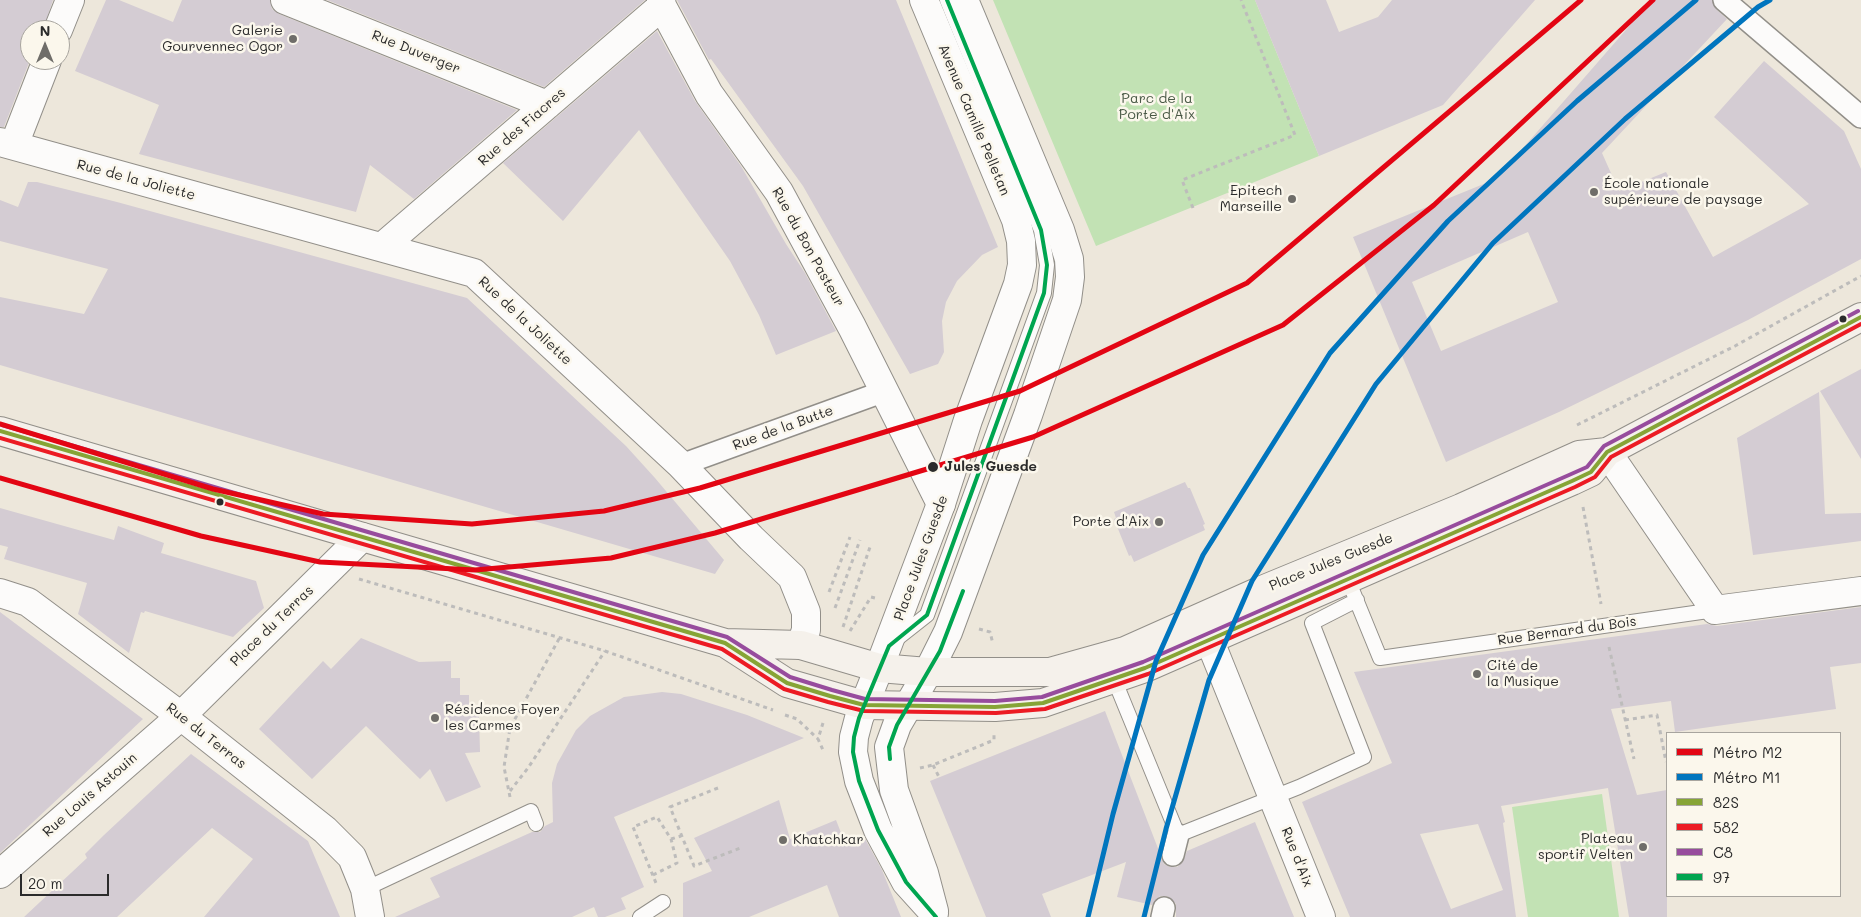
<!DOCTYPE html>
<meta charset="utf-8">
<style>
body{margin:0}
#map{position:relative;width:1861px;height:917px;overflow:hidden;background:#ede7db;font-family:Mali,sans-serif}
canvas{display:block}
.legend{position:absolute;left:1666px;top:732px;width:175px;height:165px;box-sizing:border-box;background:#fbf7ec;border:1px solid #a8a59f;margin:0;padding:6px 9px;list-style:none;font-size:15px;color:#2b2b2b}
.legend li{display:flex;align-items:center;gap:10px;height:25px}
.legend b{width:25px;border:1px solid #a8a59f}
.north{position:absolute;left:20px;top:20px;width:50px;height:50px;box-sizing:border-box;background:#fbf7ec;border:1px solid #a8a59f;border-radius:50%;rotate:0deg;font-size:14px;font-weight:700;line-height:20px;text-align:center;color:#2b2b2b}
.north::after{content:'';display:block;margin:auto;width:18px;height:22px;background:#6f6d69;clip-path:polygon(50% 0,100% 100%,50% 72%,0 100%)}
.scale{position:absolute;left:20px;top:874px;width:89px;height:22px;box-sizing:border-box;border:2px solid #2b2b2b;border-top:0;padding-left:6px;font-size:15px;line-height:18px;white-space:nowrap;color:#2b2b2b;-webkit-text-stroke:4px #fbf7ec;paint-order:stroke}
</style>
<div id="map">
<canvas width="1861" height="917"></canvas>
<ul class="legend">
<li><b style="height:6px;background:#e30513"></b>Métro M2</li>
<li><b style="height:6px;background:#0075be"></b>Métro M1</li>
<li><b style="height:6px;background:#86a436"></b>82S</li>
<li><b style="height:6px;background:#ec1b24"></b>582</li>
<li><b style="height:6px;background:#974c9d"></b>C8</li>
<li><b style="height:6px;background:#00a550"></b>97</li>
</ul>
<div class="north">N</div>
<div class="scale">20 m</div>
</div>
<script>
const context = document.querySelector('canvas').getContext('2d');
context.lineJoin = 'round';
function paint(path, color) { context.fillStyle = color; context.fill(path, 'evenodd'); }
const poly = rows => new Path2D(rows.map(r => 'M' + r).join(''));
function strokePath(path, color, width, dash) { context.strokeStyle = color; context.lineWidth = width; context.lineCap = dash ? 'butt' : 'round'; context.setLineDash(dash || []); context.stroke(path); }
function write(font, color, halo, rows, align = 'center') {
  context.font = font + ' Mali,sans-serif'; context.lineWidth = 5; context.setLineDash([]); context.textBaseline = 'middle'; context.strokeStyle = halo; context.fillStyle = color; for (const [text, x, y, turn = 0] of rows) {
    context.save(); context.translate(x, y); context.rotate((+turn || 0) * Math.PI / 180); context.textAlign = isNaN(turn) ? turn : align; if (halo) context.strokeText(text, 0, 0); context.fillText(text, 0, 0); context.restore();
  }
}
paint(poly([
 [993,0,1255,0,1319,156,1096,246],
 [1602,794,1619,917,1528,917,1512,807]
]), '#c2e2b4');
paint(poly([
 [0,0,53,0,43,30,30,30,30,60,4,127,0,127],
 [106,0,119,0,173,22,182,0,270,0,272,9,279,14,517,110,414,199,370,165,356,212,139,154,159,105,75,71],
 [327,0,645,0,544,87],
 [677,0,896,0,998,247,982,255,957,281,946,302,942,321,944,352,938,364,910,374,803,186,711,59,709,60],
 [1255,0,1326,0,1339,32,1378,17,1392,0,1535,0,1443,105,1319,156],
 [1652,0,1712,0,1716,9,1727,19,1602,153,1619,191,1666,172,1713,257,1809,204,1714,117,1764,61,1844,131,1861,169,1861,259,1748,320,1559,412,1446,462,1353,237,1496,179],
 [1528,232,1558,302,1441,351,1412,282],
 [657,31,695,101,741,166,786,244,805,273,836,331,776,355,759,315,730,261,639,130,563,221,503,163],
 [28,182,37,182,117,202,467,298,626,446,655,478,724,560,715,574,0,365,0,297,84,314,108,269,0,241,0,200,18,207],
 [1861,369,1861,459,1820,391],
 [1819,392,1825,514,1861,513,1861,541,1753,555,1737,438],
 [1185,482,1188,488,1190,488,1205,524,1203,525,1205,530,1134,562,1131,555,1129,556,1114,519,1116,518,1114,512],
 [0,508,114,540,118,526,164,543,161,553,256,581,264,608,233,637,145,611,144,613,141,612,129,653,78,614,87,583,4,559,8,547,0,545],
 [1861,607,1861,663,1830,667,1836,709,1675,732,1671,701,1611,709,1637,795,1667,790,1667,917,1629,917,1608,788,1501,806,1505,822,1503,823,1516,917,1350,917,1302,802,1392,763,1354,672,1707,624,1717,626],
 [1478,824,1503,890,1451,909,1420,834],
 [0,612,143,719,0,853],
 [361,638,419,662,451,661,451,678,460,678,460,695,469,695,469,714,479,714,480,752,465,753,481,787,446,802,430,769,420,779,366,726,312,779,259,729,323,661,331,669],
 [662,692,681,694,747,715,804,738,614,817,644,887,621,898,626,909,605,917,598,917,594,907,572,917,395,917,440,897,430,878,532,832,540,832,545,826,553,822,552,783,557,764,576,730,590,716,624,697],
 [1105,711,1164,864,1170,867,1177,867,1182,863,1187,851,1255,822,1294,917,1176,917,1176,904,1167,896,1160,896,1152,905,1117,897,1126,862,1042,894,1051,917,986,917,930,781],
 [191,754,308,841,340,917,204,917,253,859,212,828,117,917,24,917,87,858,85,854,104,835],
 [779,800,790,839,836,820,845,843,863,835,882,870,901,917,839,917,827,885,749,917,683,917,683,883,712,871,694,838]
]), '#d4ccd3');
const service = poly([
 [1353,592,1380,658,1715,610],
 [894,641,927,615,1044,293,1047,265,1041,230,947,0],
 [1112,674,1178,835,1299,787,1364,757,1312,623,1357,600],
 [365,889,531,811,536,824],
 [640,917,663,902]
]);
const pedestrian = poly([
 [1724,0,1861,117],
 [681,465,885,391],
 [1173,855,1178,835],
 [1162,917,1164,908]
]);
const minor = poly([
 [285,0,547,105],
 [661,0,662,6,709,94,779,192,852,327,941,504],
 [58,30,70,0],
 [0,142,474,273,681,465,751,538,792,577,806,612,806,630,801,645],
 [14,145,47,60],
 [382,247,662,6],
 [1607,452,1715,610,1861,591],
 [0,593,28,602,181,716,325,830,352,857,365,889,370,917],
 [1201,619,1321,917],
 [879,668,859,718,854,737,853,752,859,781,878,830,906,882,934,913],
 [928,672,897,725,889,747,894,790,924,873,934,911],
 [0,874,181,716,362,537]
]);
const tertiary = poly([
 [879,668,941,504,968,420,1018,284,1022,265,1021,241,1016,220,924,0],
 [928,672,948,632,1028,415,1067,300,1070,277,1069,259,1060,230,964,0]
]);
const secondary = poly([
 [0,431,725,643,801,645,879,668,928,672,1050,672,1125,651,1262,590,1461,508,1579,455,1607,452,1861,317],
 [725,643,787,683,864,705,995,707,1043,703,1145,668,1572,481,1591,472,1607,452]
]);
strokePath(service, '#928f89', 16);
strokePath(pedestrian, '#928f89', 24);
strokePath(minor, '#928f89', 30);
strokePath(tertiary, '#928f89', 30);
strokePath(secondary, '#928f89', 30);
strokePath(poly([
 [1193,208,1182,180,1295,135,1241,0],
 [1577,425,1735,346,1861,276],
 [1583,507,1601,604],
 [359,579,605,651,773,710],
 [829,592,850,537],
 [835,608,860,540],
 [843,627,871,544],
 [979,629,990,632,993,644],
 [850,631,871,597,875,598],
 [1609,647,1634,759],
 [785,715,797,719,818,739],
 [1625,720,1657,715,1666,762],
 [823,723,818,739,823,750],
 [933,765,939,777],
 [920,768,933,765,994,740,994,735],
 [718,788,670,807,694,866,743,847],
 [510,791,528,768,605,651],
 [510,797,504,767,510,728,560,637],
 [671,839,681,836],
 [653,875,677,863,671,839,657,817,633,827,656,883]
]), '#bdbcbb', 3, [4, 4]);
strokePath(service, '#fcfbfa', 14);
strokePath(pedestrian, '#fcfbfa', 21);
strokePath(minor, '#fcfbfa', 28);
strokePath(tertiary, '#fcfbfa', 28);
strokePath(secondary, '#f5f1eb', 28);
strokePath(poly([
 [0,431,725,643,787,683,830,696,864,705,995,707,1043,703,1145,668,1572,481,1591,472,1607,452,1861,317]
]), '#86a436', 4);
strokePath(poly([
 [0,438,722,649,784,689,828,702,864,711,996,713,1045,709,1148,674,1575,487,1595,477,1611,457,1861,324]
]), '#ec1b24', 4);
strokePath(poly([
 [2,425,727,637,790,677,832,690,865,699,995,701,1042,697,1143,662,1569,475,1587,467,1604,446,1858,311]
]), '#974c9d', 4);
strokePath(poly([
 [890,759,889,747,897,725,940,651,963,591],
 [936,917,906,882,878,830,859,781,853,752,854,737,859,718,889,646,927,615,1044,293,1047,265,1041,230,947,0]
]), '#00a550', 4);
strokePath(poly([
 [0,424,213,489,323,514,472,524,604,511,700,488,1020,391,1247,283,1581,0],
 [0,478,201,536,320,562,475,570,611,558,715,533,1033,437,1283,325,1434,205,1653,0]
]), '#e30513', 5);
strokePath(poly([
 [1088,917,1113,814,1156,661,1203,555,1330,353,1448,221,1577,101,1696,0],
 [1144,917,1166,829,1209,680,1252,581,1376,384,1493,243,1625,119,1758,7,1770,0]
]), '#0075be', 5);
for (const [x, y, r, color] of [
 [293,39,5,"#6f6d69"],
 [1594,192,5,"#6f6d69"],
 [1292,199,5,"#6f6d69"],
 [1843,319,4.5,"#2b2b2b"],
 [933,467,6,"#2b2b2b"],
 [220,502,4.5,"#2b2b2b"],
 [1159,522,5,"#6f6d69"],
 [1477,674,5,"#6f6d69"],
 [435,718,5,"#6f6d69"],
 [783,840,5,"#6f6d69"],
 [1643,847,5,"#6f6d69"]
]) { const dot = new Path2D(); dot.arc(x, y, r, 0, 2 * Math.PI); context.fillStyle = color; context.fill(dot); strokePath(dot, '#fbf7ec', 2); }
write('14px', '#2b2b2b', '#fbf7ec', [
 ["Galerie",283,31],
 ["Gourvennec Ogor",283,47],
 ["École nationale",1604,184,"left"],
 ["supérieure de paysage",1604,200,"left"],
 ["Epitech",1282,191],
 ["Marseille",1282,207],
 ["Porte d'Aix",1149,522],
 ["Cité de",1487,666,"left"],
 ["la Musique",1487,682,"left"],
 ["Résidence Foyer",445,710,"left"],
 ["les Carmes",445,726,"left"],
 ["Plateau",1633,839],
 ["sportif Velten",1633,855],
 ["Khatchkar",793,840,"left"]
], 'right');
write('14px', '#2b2b2b', '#fbf7ec', [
 ["Rue Duverger",416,52,22],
 ["Avenue Camille Pelletan",974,120,67],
 ["Rue des Fiacres",522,127,-41],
 ["Rue de la Joliette",136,180,15],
 ["Rue du Bon Pasteur",808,247,61],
 ["Rue de la Joliette",525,321,43],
 ["Rue de la Butte",783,428,-20],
 ["Place Jules Guesde",921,558,-70],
 ["Place Jules Guesde",1331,562,-22],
 ["Place du Terras",272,626,-44],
 ["Rue Bernard du Bois",1567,631,-8],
 ["Rue du Terras",206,736,38],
 ["Rue Louis Astouin",90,795,-41],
 ["Rue d'Aix",1297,857,68]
]);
write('14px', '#485845', '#fbf7ec', [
 ["Parc de la",1157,99],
 ["Porte d'Aix",1157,115]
]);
write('bold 14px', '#2b2b2b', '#fbf7ec', [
 ["Jules Guesde",944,467]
], 'left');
</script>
